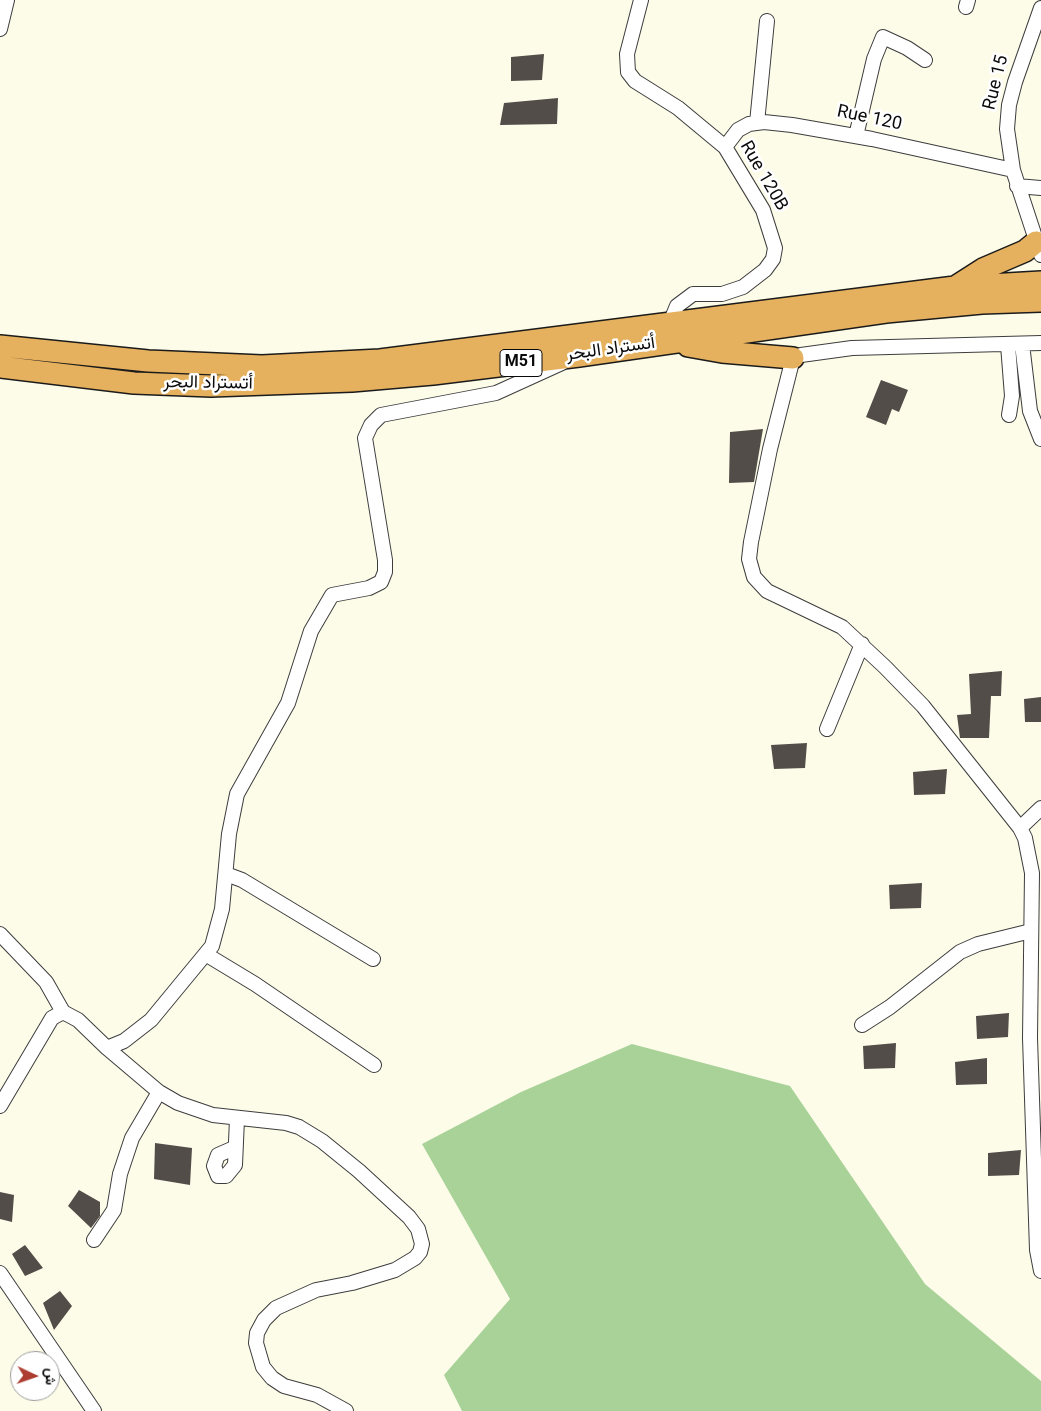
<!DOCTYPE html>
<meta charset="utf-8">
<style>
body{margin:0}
#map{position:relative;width:1041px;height:1411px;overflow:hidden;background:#fdfce9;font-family:Georgia,Vazirmatn,serif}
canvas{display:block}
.north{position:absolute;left:10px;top:1351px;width:50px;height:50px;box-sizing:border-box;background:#fff;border:1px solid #9d9d9d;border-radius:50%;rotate:93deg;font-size:14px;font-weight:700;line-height:20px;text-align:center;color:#0a0a0a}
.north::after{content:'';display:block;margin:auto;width:18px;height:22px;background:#ac3d30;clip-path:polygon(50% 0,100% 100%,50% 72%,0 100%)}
</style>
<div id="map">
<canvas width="1041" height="1411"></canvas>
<div class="north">ش</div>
</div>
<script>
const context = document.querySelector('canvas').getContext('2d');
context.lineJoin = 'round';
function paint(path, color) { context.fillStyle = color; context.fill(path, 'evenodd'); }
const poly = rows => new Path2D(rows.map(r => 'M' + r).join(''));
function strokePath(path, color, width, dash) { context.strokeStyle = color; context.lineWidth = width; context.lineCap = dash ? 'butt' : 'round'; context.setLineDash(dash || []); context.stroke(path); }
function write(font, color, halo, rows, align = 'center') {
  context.font = font + ' Georgia,Vazirmatn,serif'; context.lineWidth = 5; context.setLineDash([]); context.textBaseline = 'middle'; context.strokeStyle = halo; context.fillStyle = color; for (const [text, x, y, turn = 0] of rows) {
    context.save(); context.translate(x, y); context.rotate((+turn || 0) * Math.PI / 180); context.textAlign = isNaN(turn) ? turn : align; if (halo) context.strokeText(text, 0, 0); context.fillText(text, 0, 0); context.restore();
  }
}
paint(poly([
 [632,1044,790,1086,925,1284,1041,1381,1041,1411,462,1411,444,1375,510,1299,422,1144,521,1092]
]), '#a9d298');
paint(poly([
 [544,54,542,80,511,81,511,57],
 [558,98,557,124,500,125,504,103],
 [881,380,908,390,899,412,892,409,886,425,866,417],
 [763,429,754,482,729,483,730,432],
 [1002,671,1001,696,991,696,989,738,960,738,957,715,971,714,969,674],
 [1041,697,1041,722,1025,722,1024,699],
 [807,743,805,768,774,769,771,745],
 [947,769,945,794,914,795,913,772],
 [922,883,921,908,890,909,889,885],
 [1009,1013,1008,1037,977,1039,976,1016],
 [896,1043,895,1068,864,1069,863,1046],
 [987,1058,987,1084,956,1085,955,1062],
 [155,1143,192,1148,190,1185,154,1179],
 [1021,1150,1019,1175,988,1176,988,1153],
 [79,1190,100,1202,100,1216,91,1228,68,1206],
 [0,1192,14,1195,12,1222,0,1219],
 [25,1245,43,1268,25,1276,12,1254],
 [60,1291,72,1306,54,1330,43,1303]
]), '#524d48');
const minor = poly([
 [641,0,627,54,628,72,635,81,678,108,725,147,763,210,775,248,773,259,765,270,743,287,722,294,693,294,677,306,670,323],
 [966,7,968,0],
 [1041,8,1015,82,1009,105,1007,129,1013,170,1041,255],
 [0,29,7,0],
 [757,123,767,21],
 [856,136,874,59,883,37,907,48,925,60],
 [725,147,738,130,749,124,764,122,792,125,872,139,1013,170],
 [1017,186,1041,188],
 [1041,343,852,348,801,355,793,358,770,449,751,542,749,559,754,577,767,591,842,627,885,667,923,706,1020,828,1025,838,1032,873,1030,1038,1037,1250,1041,1271],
 [1022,344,1030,411,1041,439],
 [1008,345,1012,396,1009,415],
 [827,729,862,644],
 [1020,828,1041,808],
 [226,874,242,880,373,959],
 [0,934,46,982,63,1012],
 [207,955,255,984,374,1065],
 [862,1025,890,1007,960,952,978,944,1031,931],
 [107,1048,124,1041,151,1020,212,946,222,909,229,834,237,794,288,703,311,631,332,595,369,588,381,582,385,572,385,560,365,438,371,425,381,415,496,393,562,363],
 [0,1106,52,1018,63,1012,78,1020,107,1048,159,1092,178,1103,213,1115,286,1123,299,1127,322,1141,359,1171,409,1217,418,1229,422,1244,420,1252,415,1258,395,1270,352,1283,316,1290,276,1308,264,1320,257,1333,256,1343,263,1367,272,1378,284,1386,317,1395,346,1411],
 [234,1148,218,1155,214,1166,218,1176,226,1176,235,1165,237,1119],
 [94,1240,114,1210,120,1174,132,1138,159,1092],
 [0,1273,94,1411]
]);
const highway = poly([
 [958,285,983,269,1025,251,1036,242],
 [0,346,148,361,262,366,380,360,955,287,1041,282],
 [688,346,722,352,793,358],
 [0,367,134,383,211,386,352,381,433,374,579,356,886,312,982,303,1041,301]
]);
strokePath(minor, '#3d3d3d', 16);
strokePath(highway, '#1b1b1b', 24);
strokePath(minor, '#fff', 14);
strokePath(highway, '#e6b15e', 21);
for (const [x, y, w] of [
 [521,363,42]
]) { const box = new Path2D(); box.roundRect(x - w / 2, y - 13.5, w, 27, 4); context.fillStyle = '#fff'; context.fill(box); strokePath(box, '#0a0a0a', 1); }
write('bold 16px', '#0a0a0a', null, [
 ["M51",521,363]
]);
write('18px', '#0a0a0a', '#fff', [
 ["Rue 15",998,83,-76],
 ["Rue 120",869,120,12],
 ["Rue 120B",762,177,60],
 ["أتستراد البحر",611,351,-8],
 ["أتستراد البحر",208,385,1]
]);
</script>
